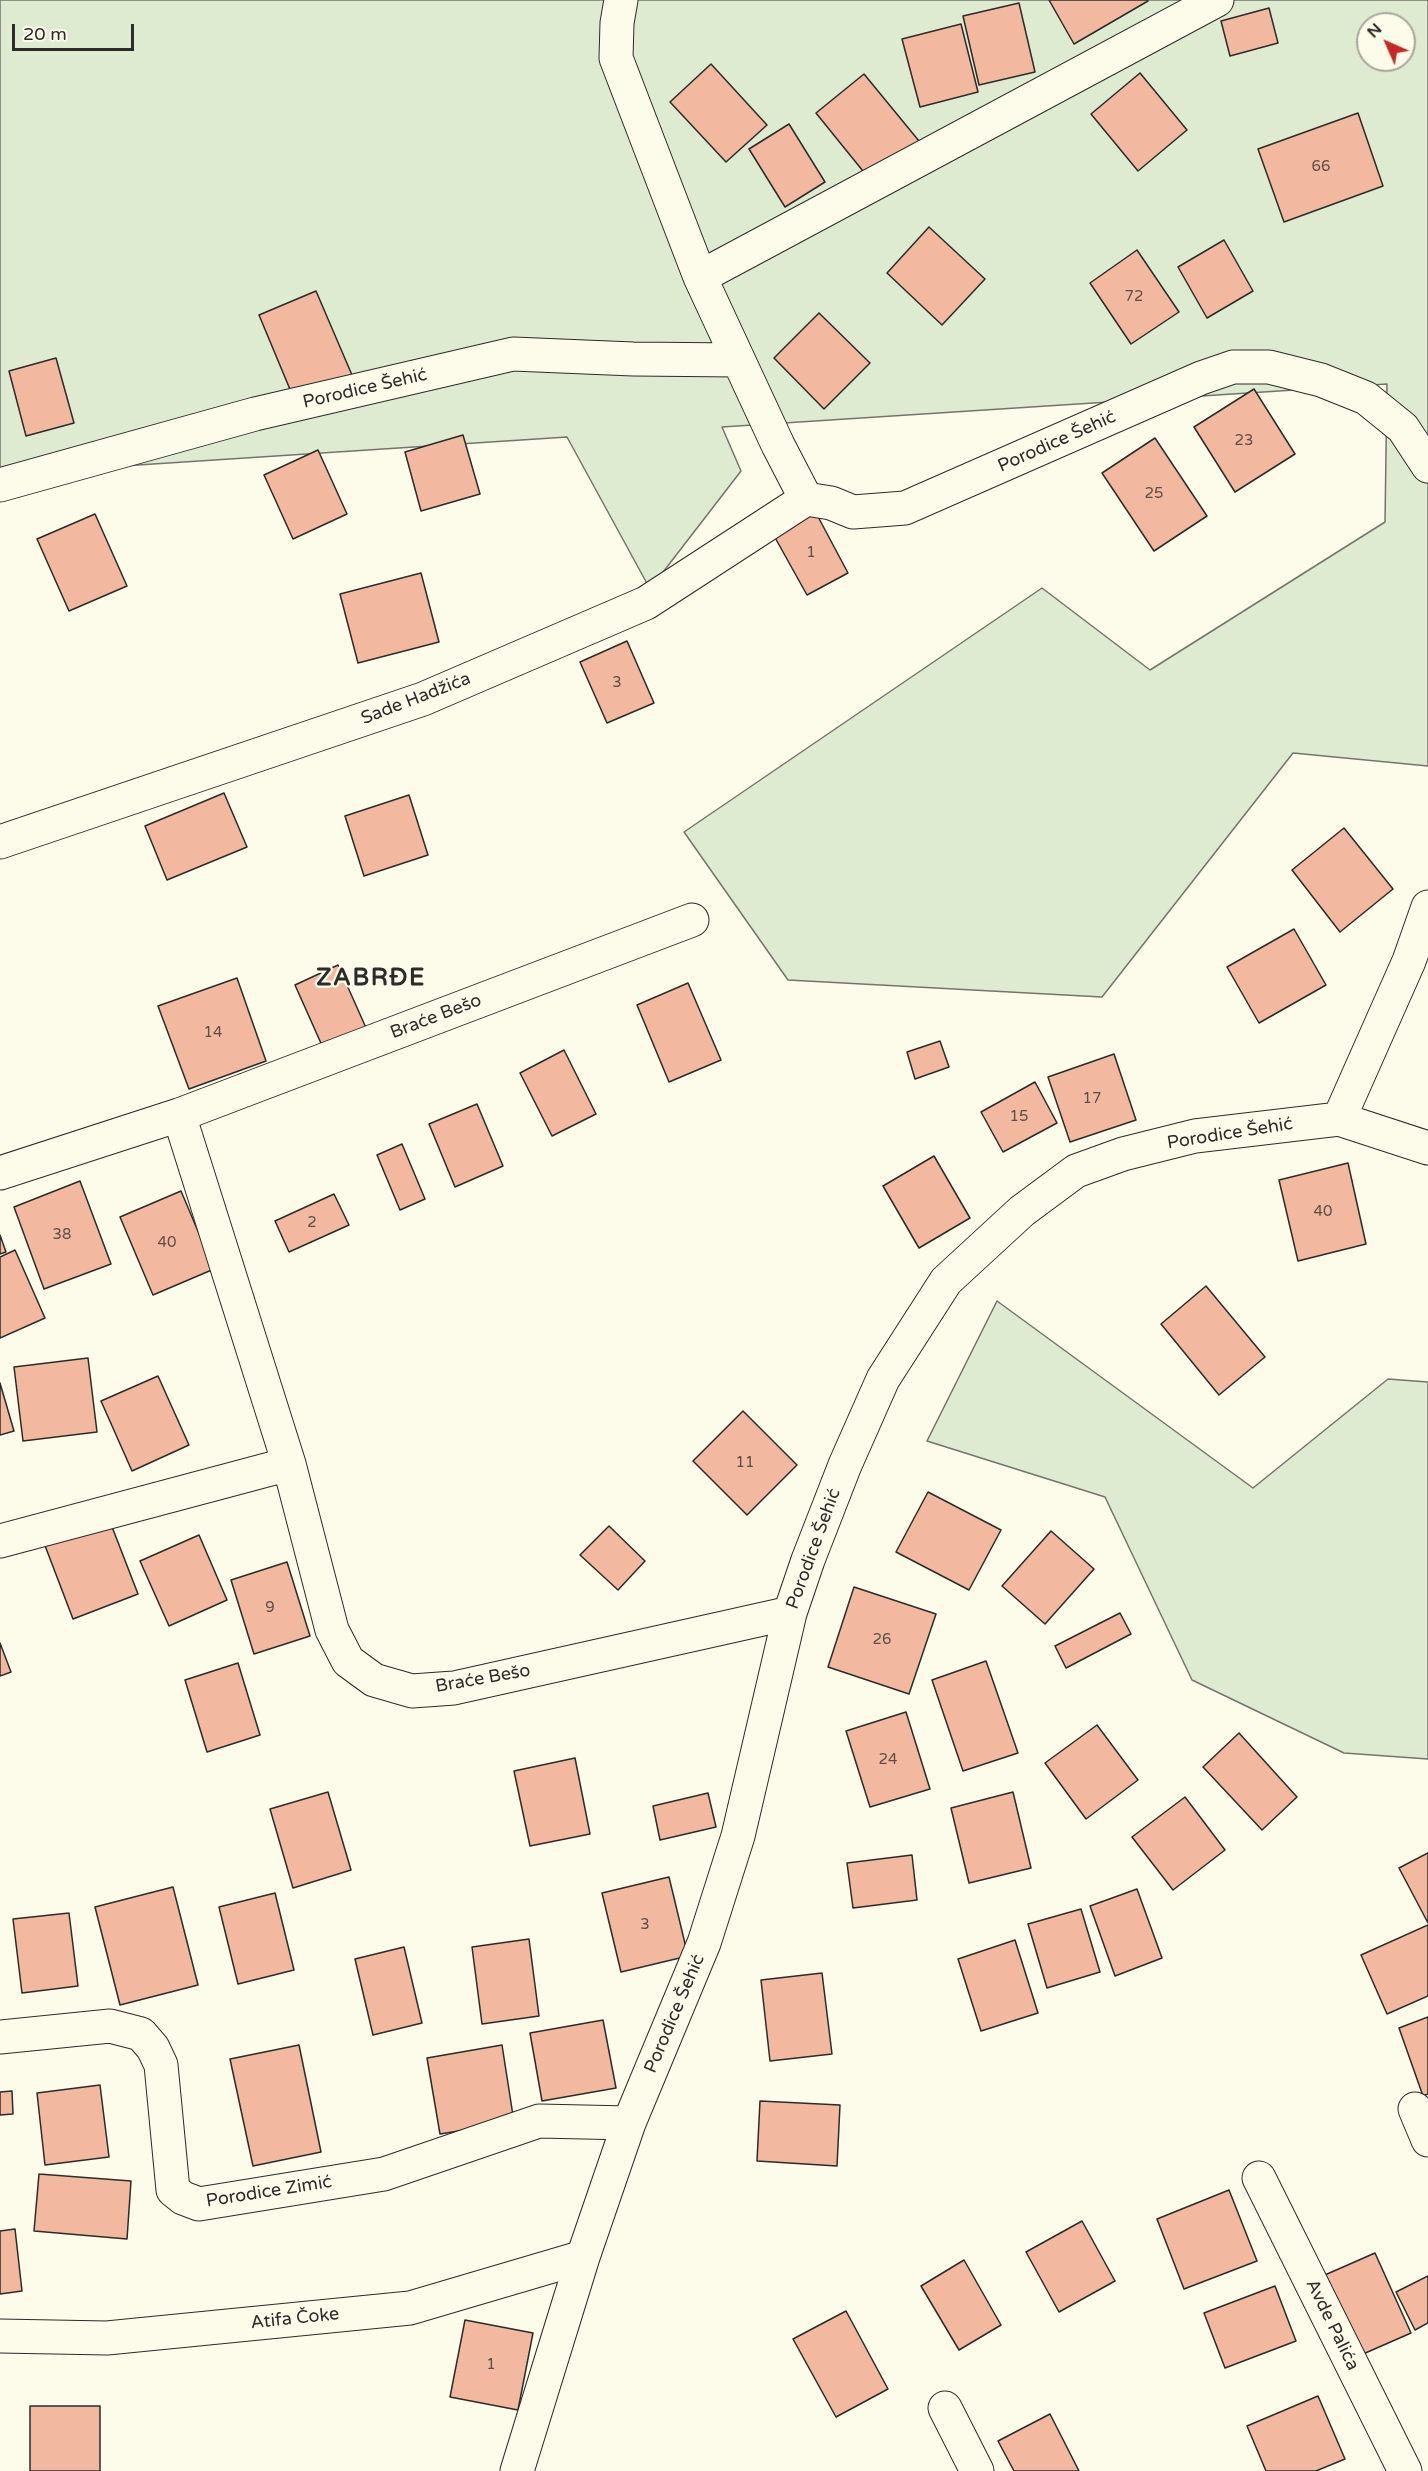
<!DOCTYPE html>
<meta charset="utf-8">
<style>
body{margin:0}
#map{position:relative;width:1428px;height:2471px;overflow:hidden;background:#fdfbea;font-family:"Varela Round",sans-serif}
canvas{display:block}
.north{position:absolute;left:1356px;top:12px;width:60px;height:60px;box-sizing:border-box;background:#fdfbea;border:2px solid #a9a89e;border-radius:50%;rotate:315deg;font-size:16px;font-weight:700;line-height:24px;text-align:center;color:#2b2b2b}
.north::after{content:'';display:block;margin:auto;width:21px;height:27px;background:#c62828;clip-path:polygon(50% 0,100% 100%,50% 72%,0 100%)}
.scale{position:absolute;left:12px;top:24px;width:122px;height:27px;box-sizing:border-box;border:3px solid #2b2b2b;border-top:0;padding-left:8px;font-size:18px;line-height:21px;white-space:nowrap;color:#2b2b2b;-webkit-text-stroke:4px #fdfbea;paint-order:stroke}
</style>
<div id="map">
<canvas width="1428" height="2471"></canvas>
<div class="north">N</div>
<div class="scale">20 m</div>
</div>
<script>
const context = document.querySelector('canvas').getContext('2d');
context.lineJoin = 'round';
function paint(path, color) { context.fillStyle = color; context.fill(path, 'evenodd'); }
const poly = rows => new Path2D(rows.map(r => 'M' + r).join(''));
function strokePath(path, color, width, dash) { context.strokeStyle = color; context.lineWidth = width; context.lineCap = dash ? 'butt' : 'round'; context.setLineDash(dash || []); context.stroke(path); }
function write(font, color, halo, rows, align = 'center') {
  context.font = font + ' "Varela Round",sans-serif'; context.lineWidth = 4.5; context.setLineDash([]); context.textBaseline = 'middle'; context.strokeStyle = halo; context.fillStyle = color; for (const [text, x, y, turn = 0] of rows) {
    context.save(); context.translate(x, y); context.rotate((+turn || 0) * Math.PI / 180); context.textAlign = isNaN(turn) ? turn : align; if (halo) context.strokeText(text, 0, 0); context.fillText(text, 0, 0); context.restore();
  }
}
const green = poly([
 [0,0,1428,0,1428,766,1293,753,1102,997,788,980,684,832,1042,588,1150,670,1385,522,1387,384,722,427,741,471,650,589,567,437,0,474,0,0],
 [1368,24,1404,24,1404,60,1368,60,1368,24],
 [997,1301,1253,1488,1388,1379,1428,1382,1428,1759,1344,1753,1192,1680,1105,1497,927,1441,997,1301]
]);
paint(green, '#deebd1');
strokePath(green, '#74746e', 1.5);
const building = poly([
 [1049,0,1147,0,1148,1,1074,44,1049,0],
 [1019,3,1035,72,979,85,963,16,1019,3],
 [1269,8,1278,43,1230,56,1221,21,1269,8],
 [961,24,978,92,920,107,902,39,961,24],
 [711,64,767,125,726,162,670,102,711,64],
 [1140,73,1187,130,1138,171,1091,114,1140,73],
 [864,74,919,141,871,181,816,113,864,74],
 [1358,113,1383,186,1284,222,1258,149,1358,113],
 [789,124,825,182,785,207,749,149,789,124],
 [929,227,985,279,942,325,887,273,929,227],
 [1224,240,1253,291,1207,318,1178,267,1224,240],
 [1137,250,1179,312,1131,344,1090,283,1137,250],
 [316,291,352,375,294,399,259,315,316,291],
 [819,313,870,363,824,409,774,358,819,313],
 [56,358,74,423,26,436,9,371,56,358],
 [1254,389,1295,454,1235,492,1194,427,1254,389],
 [463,435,480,494,421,511,405,452,463,435],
 [1155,438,1207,516,1154,551,1102,473,1155,438],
 [318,450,347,514,293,539,264,475,318,450],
 [815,511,848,573,807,595,773,534,815,511],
 [95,514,127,586,69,611,37,539,95,514],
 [421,573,439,642,358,663,340,594,421,573],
 [627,641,654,703,607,723,580,662,627,641],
 [224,793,247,847,167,880,145,826,224,793],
 [409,795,428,855,364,876,345,816,409,795],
 [1344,828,1393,889,1340,932,1292,870,1344,828],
 [1294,929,1326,985,1259,1023,1227,967,1294,929],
 [338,965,367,1030,324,1050,295,985,338,965],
 [237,978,266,1061,189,1089,158,1006,237,978],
 [688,983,721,1060,669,1082,637,1005,688,983],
 [940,1041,949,1067,915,1079,907,1052,940,1041],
 [564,1050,596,1114,552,1136,520,1073,564,1050],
 [1114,1054,1136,1120,1070,1142,1048,1077,1114,1054],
 [1035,1082,1057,1123,1003,1152,981,1112,1035,1082],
 [477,1104,503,1166,455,1187,429,1124,477,1104],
 [402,1144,425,1199,400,1210,377,1155,402,1144],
 [934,1156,970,1218,919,1248,883,1186,934,1156],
 [1348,1163,1366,1244,1298,1261,1279,1180,1348,1163],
 [80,1181,111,1264,44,1289,14,1207,80,1181],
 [181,1191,214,1269,153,1295,120,1217,181,1191],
 [334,1194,349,1225,289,1252,275,1221,334,1194],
 [0,1235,6,1252,0,1254,0,1235],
 [15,1250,45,1318,0,1338,0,1257,15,1250],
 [1206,1286,1265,1357,1219,1395,1161,1324,1206,1286],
 [88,1358,97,1432,23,1441,14,1367,88,1358],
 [158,1376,189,1445,132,1471,101,1401,158,1376],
 [0,1383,14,1431,0,1435,0,1383],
 [743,1411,797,1465,747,1515,693,1461,743,1411],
 [928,1492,1001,1530,969,1590,896,1552,928,1492],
 [109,1519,138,1594,73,1619,44,1543,109,1519],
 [609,1526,645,1561,618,1590,580,1555,609,1526],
 [1051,1531,1094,1569,1045,1624,1002,1586,1051,1531],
 [199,1535,227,1600,169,1626,140,1561,199,1535],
 [287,1562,310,1636,254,1654,231,1580,287,1562],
 [854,1587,936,1614,909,1694,828,1667,854,1587],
 [1120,1613,1131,1634,1066,1668,1055,1646,1120,1613],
 [0,1643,11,1672,0,1676,0,1643],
 [986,1661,1018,1753,963,1771,932,1680,986,1661],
 [238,1663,260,1735,207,1752,185,1680,238,1663],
 [906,1712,930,1789,870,1807,846,1731,906,1712],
 [1097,1725,1138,1780,1086,1819,1045,1763,1097,1725],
 [1239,1733,1297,1797,1262,1830,1203,1767,1239,1733],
 [575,1758,590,1834,530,1846,514,1771,575,1758],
 [328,1792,351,1870,293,1888,270,1809,328,1792],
 [1013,1792,1031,1868,969,1883,951,1808,1013,1792],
 [708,1793,716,1827,660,1840,653,1806,708,1793],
 [1185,1797,1225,1850,1173,1890,1132,1837,1185,1797],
 [1428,1853,1428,1923,1399,1868,1428,1853],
 [912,1855,917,1900,853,1908,847,1863,912,1855],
 [669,1877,688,1956,621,1972,602,1893,669,1877],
 [173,1887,198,1985,120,2005,95,1907,173,1887],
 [1137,1889,1162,1958,1115,1976,1090,1906,1137,1889],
 [275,1893,294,1970,238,1984,219,1907,275,1893],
 [1081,1909,1100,1972,1047,1988,1028,1924,1081,1909],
 [69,1913,78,1986,22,1993,13,1919,69,1913],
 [1428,1925,1428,1996,1387,2014,1361,1955,1428,1925],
 [529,1939,539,2016,482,2024,472,1947,529,1939],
 [1015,1940,1038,2013,981,2031,958,1959,1015,1940],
 [404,1947,422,2023,373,2035,355,1959,404,1947],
 [822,1973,832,2054,770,2061,761,1980,822,1973],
 [1428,2017,1428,2094,1423,2096,1399,2028,1428,2017],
 [603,2020,616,2088,542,2101,530,2033,603,2020],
 [299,2045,321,2152,253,2166,230,2059,299,2045],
 [502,2045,514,2122,440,2134,427,2058,502,2045],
 [100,2085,109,2157,45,2165,37,2093,100,2085],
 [12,2091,13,2114,0,2115,0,2092,12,2091],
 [760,2101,840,2105,837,2166,757,2161,760,2101],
 [39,2174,131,2181,127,2239,34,2231,39,2174],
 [1229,2190,1257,2261,1184,2289,1157,2219,1229,2190],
 [1082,2221,1115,2281,1059,2312,1026,2252,1082,2221],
 [15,2229,22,2291,0,2294,0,2231,15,2229],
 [1375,2253,1411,2333,1354,2358,1318,2278,1375,2253],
 [964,2260,1001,2325,959,2350,921,2286,964,2260],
 [1428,2276,1428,2323,1415,2330,1396,2292,1428,2276],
 [1275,2286,1296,2341,1225,2368,1204,2313,1275,2286],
 [846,2311,888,2389,836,2417,793,2339,846,2311],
 [465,2320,533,2333,518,2410,450,2397,465,2320],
 [1318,2396,1345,2459,1316,2471,1266,2471,1247,2426,1318,2396],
 [30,2406,100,2406,100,2471,30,2471,30,2406],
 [1050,2414,1079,2471,1014,2471,998,2441,1050,2414]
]);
paint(building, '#f2b8a0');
strokePath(building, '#2b2b2b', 1.5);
const minor = poly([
 [621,0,617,23,616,58,700,277,778,445,806,499],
 [700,277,1217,0],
 [0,485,255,414,513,354,633,359,738,360],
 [806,499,831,503,853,512,905,508,1201,378,1233,367,1269,367,1321,380,1366,398,1403,428,1428,466],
 [0,842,423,699,646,603,806,499],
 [179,1115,289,1464,332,1630,348,1661,374,1680,412,1691,454,1688,790,1613],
 [1339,1119,1409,961,1428,907],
 [0,1173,179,1115,692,920],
 [0,1541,289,1464],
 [0,2037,110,2026,141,2034,153,2048,161,2065,173,2190,183,2198,199,2204,384,2174,539,2121,629,2123],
 [1415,2109,1428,2140],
 [1259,2178,1405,2471],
 [0,2336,107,2338,410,2308,583,2257],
 [945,2408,977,2471],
 [517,2471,583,2257,629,2123,704,1943,738,1836,790,1613,808,1560,845,1465,883,1379,946,1281,1022,1211,1076,1171,1123,1154,1195,1136,1339,1119,1428,1148]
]);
strokePath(minor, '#2b2b2b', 35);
strokePath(minor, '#fdfbea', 33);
write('15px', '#5d4e48', null, [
 ["66",1321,167],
 ["72",1134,297],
 ["23",1244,441],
 ["25",1154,494],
 ["1",811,553],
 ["3",617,683],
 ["14",213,1033],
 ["17",1092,1099],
 ["15",1019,1117],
 ["40",1323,1212],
 ["2",312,1223],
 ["38",62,1235],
 ["40",167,1243],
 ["11",745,1463],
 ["9",270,1608],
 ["26",882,1640],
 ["24",888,1760],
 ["3",645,1925],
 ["1",491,2365]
]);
write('18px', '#2b2b2b', '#fdfbea', [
 ["Porodice Šehić",365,389,-13],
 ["Porodice Šehić",1057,442,-24],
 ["Sade Hadžića",416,699,-21],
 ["Braće Bešo",436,1017,-21],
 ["Porodice Šehić",1230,1134,-9],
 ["Porodice Šehić",814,1549,-70],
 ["Braće Bešo",483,1679,-10],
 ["Porodice Šehić",675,2014,-67],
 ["Porodice Zimić",269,2192,-9],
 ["Atifa Čoke",295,2319,-6],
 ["Avde Palića",1332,2325,64]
]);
context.letterSpacing = '1.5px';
write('bold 24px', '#2b2b2b', '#fdfbea', [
 ["ZABRĐE",371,979]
]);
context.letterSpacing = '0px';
</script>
